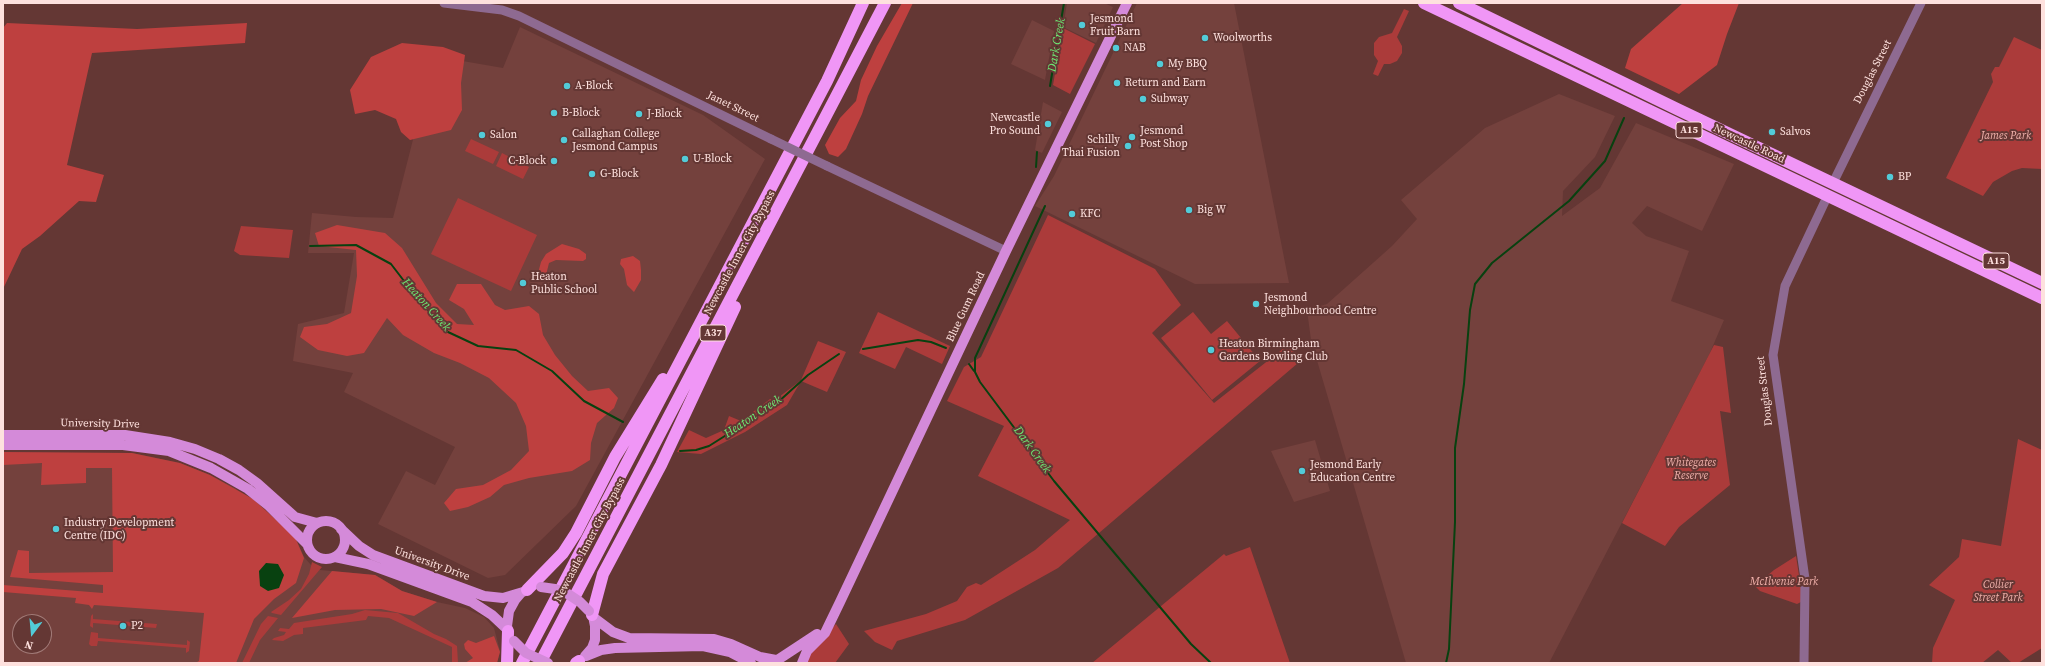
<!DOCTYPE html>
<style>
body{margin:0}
#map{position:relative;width:2045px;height:666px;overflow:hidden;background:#643734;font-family:"Source Serif 4",serif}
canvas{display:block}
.frame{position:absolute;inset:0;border:4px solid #fee1de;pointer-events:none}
.north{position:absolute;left:12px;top:614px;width:40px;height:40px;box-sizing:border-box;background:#643734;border:1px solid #a27b78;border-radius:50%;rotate:196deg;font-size:11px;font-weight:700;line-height:16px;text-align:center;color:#fee1de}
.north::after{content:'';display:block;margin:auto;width:14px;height:18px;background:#52cbd8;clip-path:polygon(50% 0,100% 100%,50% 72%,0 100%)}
</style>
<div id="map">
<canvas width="2045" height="666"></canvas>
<div class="frame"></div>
<div class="north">N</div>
</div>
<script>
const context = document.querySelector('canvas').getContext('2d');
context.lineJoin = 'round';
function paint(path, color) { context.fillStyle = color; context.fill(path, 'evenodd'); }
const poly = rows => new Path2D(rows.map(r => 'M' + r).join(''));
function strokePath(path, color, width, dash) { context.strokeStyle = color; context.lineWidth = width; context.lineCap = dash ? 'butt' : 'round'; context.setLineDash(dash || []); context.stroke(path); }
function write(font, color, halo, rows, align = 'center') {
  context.font = font + ' "Source Serif 4",serif'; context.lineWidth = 4; context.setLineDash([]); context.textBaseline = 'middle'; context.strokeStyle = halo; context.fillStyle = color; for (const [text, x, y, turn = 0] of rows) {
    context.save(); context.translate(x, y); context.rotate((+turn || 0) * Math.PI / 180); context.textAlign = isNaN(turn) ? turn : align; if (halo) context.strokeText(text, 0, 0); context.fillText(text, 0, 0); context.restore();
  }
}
paint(poly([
 [1067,3,1104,3,1113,7,1096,43,1063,27],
 [1137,3,1234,3,1289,283,1195,284,1035,206,1054,176],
 [1032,20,1054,31,1045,80,1011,64],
 [520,27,703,115,765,159,576,506,505,575,488,578,378,524,406,471,435,485,455,447,344,392,353,373,293,361,298,324,344,313,354,253,308,253,312,213,356,217,393,218,417,124,399,50,503,68],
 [1559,94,1615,116,1595,157,1563,191,1562,216,1600,188,1636,123,1734,164,1702,231,1647,206,1632,223,1646,236,1689,251,1671,301,1724,320,1709,355,1549,663,1406,663,1311,340,1307,310,1327,304,1392,246,1417,219,1401,200,1485,128],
 [1043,102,1062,112,1042,153,1035,150],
 [1315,440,1330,491,1294,502,1271,451],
 [3,452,132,453,180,463,210,475,235,488,295,537,304,557,311,565,320,570,375,575,402,591,437,602,465,608,484,617,494,628,500,651,497,663,3,663],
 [20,622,44,622,44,646,20,646]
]), '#74413d');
paint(poly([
 [1404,9,1409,11,1397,37,1402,46,1402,53,1397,61,1390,64,1384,64,1378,76,1373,74,1378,61,1374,55,1374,43,1379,37,1392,33],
 [1063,28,1095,44,1070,94,1053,85],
 [2014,37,2042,50,2042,169,2022,168,2012,171,1993,182,1983,196,1946,178,1993,82,1991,74,1995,67,1999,67],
 [471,139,499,152,493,164,465,151],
 [502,153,529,167,523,179,496,166],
 [458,198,537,235,511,291,431,254],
 [1048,215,1155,269,1181,305,1152,333,1214,403,1293,341,1298,363,1058,568,965,620,897,641,892,650,875,642,864,631,926,614,957,601,967,587,976,583,981,585,1035,550,1070,520,978,476,1004,426,947,401,964,367,981,357],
 [241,226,293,230,289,258,240,255,234,251],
 [878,312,950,346,942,364,906,347,895,369,859,353],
 [1193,312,1211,334,1227,321,1260,361,1212,400,1161,338],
 [818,341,846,352,827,392,801,381,787,405,745,432,701,454,677,452,689,430,706,438,724,430,729,416,741,421,770,399,775,400,796,384,801,380],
 [1714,345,1723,347,1731,413,1720,411,1730,485,1679,527,1665,546,1622,523],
 [2018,439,2042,450,2042,648,2018,663,2012,663,1998,650,1982,663,1932,663,1933,648,1955,600,1929,585,1959,557,1962,539,2001,546],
 [1250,547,1290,663,1092,663,1224,554,1226,556],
 [1796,556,1803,601,1797,604,1760,591,1755,586,1774,570],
 [312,562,322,567,281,615,272,613,271,612,289,600,301,589,309,574],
 [365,610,398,613,434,634,446,639,457,646,458,663,452,663,452,647,389,618,368,616,366,620,303,628,303,634,294,635,283,641,272,640,274,638,284,635,286,632,278,631,280,628,289,629,294,623,352,614],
 [93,614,93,619,157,624,156,628,93,623,93,628,90,626,91,616],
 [268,616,278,618,260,640,249,663,242,663,261,624],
 [836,624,849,644,835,663,805,663,809,653],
 [91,632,98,633,98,638,187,645,187,640,190,642,189,651,186,653,186,648,98,641,97,646,91,646,89,644]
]), '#ab3b3a');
paint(poly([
 [902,3,913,3,868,96,862,114,846,149,838,157,829,154,825,145,840,118,856,101,861,80,877,46],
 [1683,3,1739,3,1727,34,1717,65,1679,94,1625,68,1631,49],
 [7,23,137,29,247,23,245,43,92,53,67,165,104,175,96,202,79,201,40,236,22,249,3,289,3,28],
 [402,43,443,47,465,55,461,83,462,110,451,130,410,140,401,132,396,119,375,110,355,114,350,90,371,57],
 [337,225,385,233,402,248,436,303,457,324,474,325,464,309,449,300,457,284,481,284,495,305,505,310,529,306,539,314,543,335,555,355,572,376,588,391,609,388,618,398,614,408,597,423,591,443,590,460,572,471,529,478,504,485,490,497,468,507,450,511,444,503,456,489,483,485,511,470,529,451,526,426,516,403,489,378,460,363,434,353,403,335,387,318,364,353,347,356,318,350,300,337,304,327,327,324,351,313,357,276,356,250,319,246,315,233],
 [562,244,579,249,586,254,586,259,583,261,556,260,549,263,546,275,542,281,537,277,541,262,546,254],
 [633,256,640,261,641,270,641,280,634,292,627,285,624,269,620,264,621,259],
 [3,452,132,453,180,463,210,475,253,499,295,537,304,558,296,583,274,599,254,619,236,663,195,663,199,661,204,613,94,605,92,609,89,605,75,603,76,598,3,592,3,585,103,593,103,585,10,577,18,550,29,551,29,573,113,572,112,468,86,468,86,483,41,485,42,463,3,465],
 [332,571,375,575,402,591,437,602,414,616,381,609,335,610,292,618],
 [494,636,500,652,497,663,465,663,473,658,465,649,464,644,468,640,476,643]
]), '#be403f');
paint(poly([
 [266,563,278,564,284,575,279,588,268,591,260,586,259,571]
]), '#084110');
strokePath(poly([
 [1050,86,1064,3],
 [1036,167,1037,152],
 [1045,206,975,358,975,372,980,382,1054,481,1191,644,1211,663],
 [310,246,356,245,391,264,414,294,448,332,478,346,516,350,552,371,584,401,623,422],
 [863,349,918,340,931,342,946,348],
 [969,364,974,371],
 [680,451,696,450,709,446,777,403,808,375,839,354],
 [1446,663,1449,649,1455,522,1455,448,1464,384,1470,310,1475,284,1492,263,1569,201,1605,161,1624,118]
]), '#084110', 2);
strokePath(poly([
 [444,3,502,10,519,16,771,139],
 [827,166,1006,251],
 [1833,183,1921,3],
 [1804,663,1805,579,1773,355,1785,286,1828,195]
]), '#8e6a91', 9);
strokePath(poly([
 [3,435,125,435,170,442,195,449,219,459,239,470,257,483,295,517,317,523],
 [3,445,123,445,169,451,211,468,248,489,268,505,307,544],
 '307 540a19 19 0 1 1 38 0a19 19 0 1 1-38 0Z',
 [341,529,359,546,373,555,484,596,503,598,523,592],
 [335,557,368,564,472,602,492,615,508,630],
 [593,617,613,632,629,638,714,639,731,644,760,657,776,660],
 [509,633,507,626,509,611,515,600,521,593],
 [585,656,592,648,595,640,595,626,593,616],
 [586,656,601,650,615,648,703,646,730,652,751,663],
 [773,663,817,634],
 [802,663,807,651,825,633,840,602,1006,251,1127,3]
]), '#d48ad9', 10);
strokePath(poly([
 [1424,3,2042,298],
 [1459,3,1677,109,2042,283],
 [527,590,563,553,576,533,615,457,663,379],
 [592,615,603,574,661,465,735,307],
 [507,663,508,631],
 [522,663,827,81,863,3],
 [540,663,885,3],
 [576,663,579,661]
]), '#f096f6', 12);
strokePath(poly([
 [771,139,827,166]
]), '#8e6a91', 9);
strokePath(poly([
 [541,587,555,589,568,594,580,602,589,611],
 [514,641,526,653,548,663]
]), '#d48ad9', 10);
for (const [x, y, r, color] of [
 [1082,25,4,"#52cbd8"],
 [1205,38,4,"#52cbd8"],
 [1116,48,4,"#52cbd8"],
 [1160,64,4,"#52cbd8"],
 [1117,83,4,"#52cbd8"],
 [567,86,4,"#52cbd8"],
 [1143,99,4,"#52cbd8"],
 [554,113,4,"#52cbd8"],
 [639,114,4,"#52cbd8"],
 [1048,124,4,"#52cbd8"],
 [1772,132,4,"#52cbd8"],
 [482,135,4,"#52cbd8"],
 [1132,137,4,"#52cbd8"],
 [564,140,4,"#52cbd8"],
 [1128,146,4,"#52cbd8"],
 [685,159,4,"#52cbd8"],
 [554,161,4,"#52cbd8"],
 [592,174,4,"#52cbd8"],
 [1890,177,4,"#52cbd8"],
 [1189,210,4,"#52cbd8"],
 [1072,214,4,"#52cbd8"],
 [523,283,4,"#52cbd8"],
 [1256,304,4,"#52cbd8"],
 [1211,350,4,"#52cbd8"],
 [1302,471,4,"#52cbd8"],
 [56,529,4,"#52cbd8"],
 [123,626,4,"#52cbd8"]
]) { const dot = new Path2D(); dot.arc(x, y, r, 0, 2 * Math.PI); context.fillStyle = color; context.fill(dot); strokePath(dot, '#643734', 1.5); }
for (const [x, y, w] of [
 [1689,130,26],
 [1996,261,26],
 [713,333,26]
]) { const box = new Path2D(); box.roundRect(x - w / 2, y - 8, w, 16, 3); context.fillStyle = '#643734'; context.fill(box); strokePath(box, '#fee1de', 1); }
write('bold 10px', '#fee1de', null, [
 ["A15",1689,130],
 ["A15",1996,261],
 ["A37",713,333]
]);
write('11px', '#fee1de', '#643734', [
 ["Jesmond",1090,19],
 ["Fruit Barn",1090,32],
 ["Woolworths",1213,38],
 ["NAB",1124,48],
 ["My BBQ",1168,64],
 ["Return and Earn",1125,83],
 ["A-Block",575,86],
 ["Subway",1151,99],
 ["B-Block",562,113],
 ["J-Block",647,114],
 ["Newcastle",1040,118,"right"],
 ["Pro Sound",1040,131,"right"],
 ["Jesmond",1140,131],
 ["Post Shop",1140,144],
 ["Salvos",1780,132],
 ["Callaghan College",572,134],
 ["Jesmond Campus",572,147],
 ["Salon",490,135],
 ["Schilly",1120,140,"right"],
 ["Thai Fusion",1120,153,"right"],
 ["U-Block",693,159],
 ["C-Block",546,161,"right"],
 ["G-Block",600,174],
 ["BP",1898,177],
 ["Big W",1197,210],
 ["KFC",1080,214],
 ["Heaton",531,277],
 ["Public School",531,290],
 ["Jesmond",1264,298],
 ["Neighbourhood Centre",1264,311],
 ["Heaton Birmingham",1219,344],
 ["Gardens Bowling Club",1219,357],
 ["Jesmond Early",1310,465],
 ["Education Centre",1310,478],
 ["Industry Development",64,523],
 ["Centre (IDC)",64,536],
 ["P2",131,626]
], 'left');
write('11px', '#fee1de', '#643734', [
 ["Douglas Street",1873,72,-63],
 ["Janet Street",733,107,26],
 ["Newcastle Road",1749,144,25],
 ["Newcastle Inner City Bypass",740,253,-62],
 ["Blue Gum Road",966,307,-65],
 ["Douglas Street",1765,391,-97],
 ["University Drive",100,424,1],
 ["Newcastle Inner City Bypass",590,540,-62],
 ["University Drive",432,564,20]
]);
write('italic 11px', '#f1b1ab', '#643734', [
 ["James Park",2006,136],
 ["Whitegates",1691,463],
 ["Reserve",1691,476],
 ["McIlvenie Park",1784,582],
 ["Collier",1998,585],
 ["Street Park",1998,598]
]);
write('italic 12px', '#6de974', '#643734', [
 ["Dark Creek",1057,45,-80],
 ["Heaton Creek",426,305,48],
 ["Heaton Creek",753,417,-34],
 ["Dark Creek",1032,450,54]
]);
</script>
